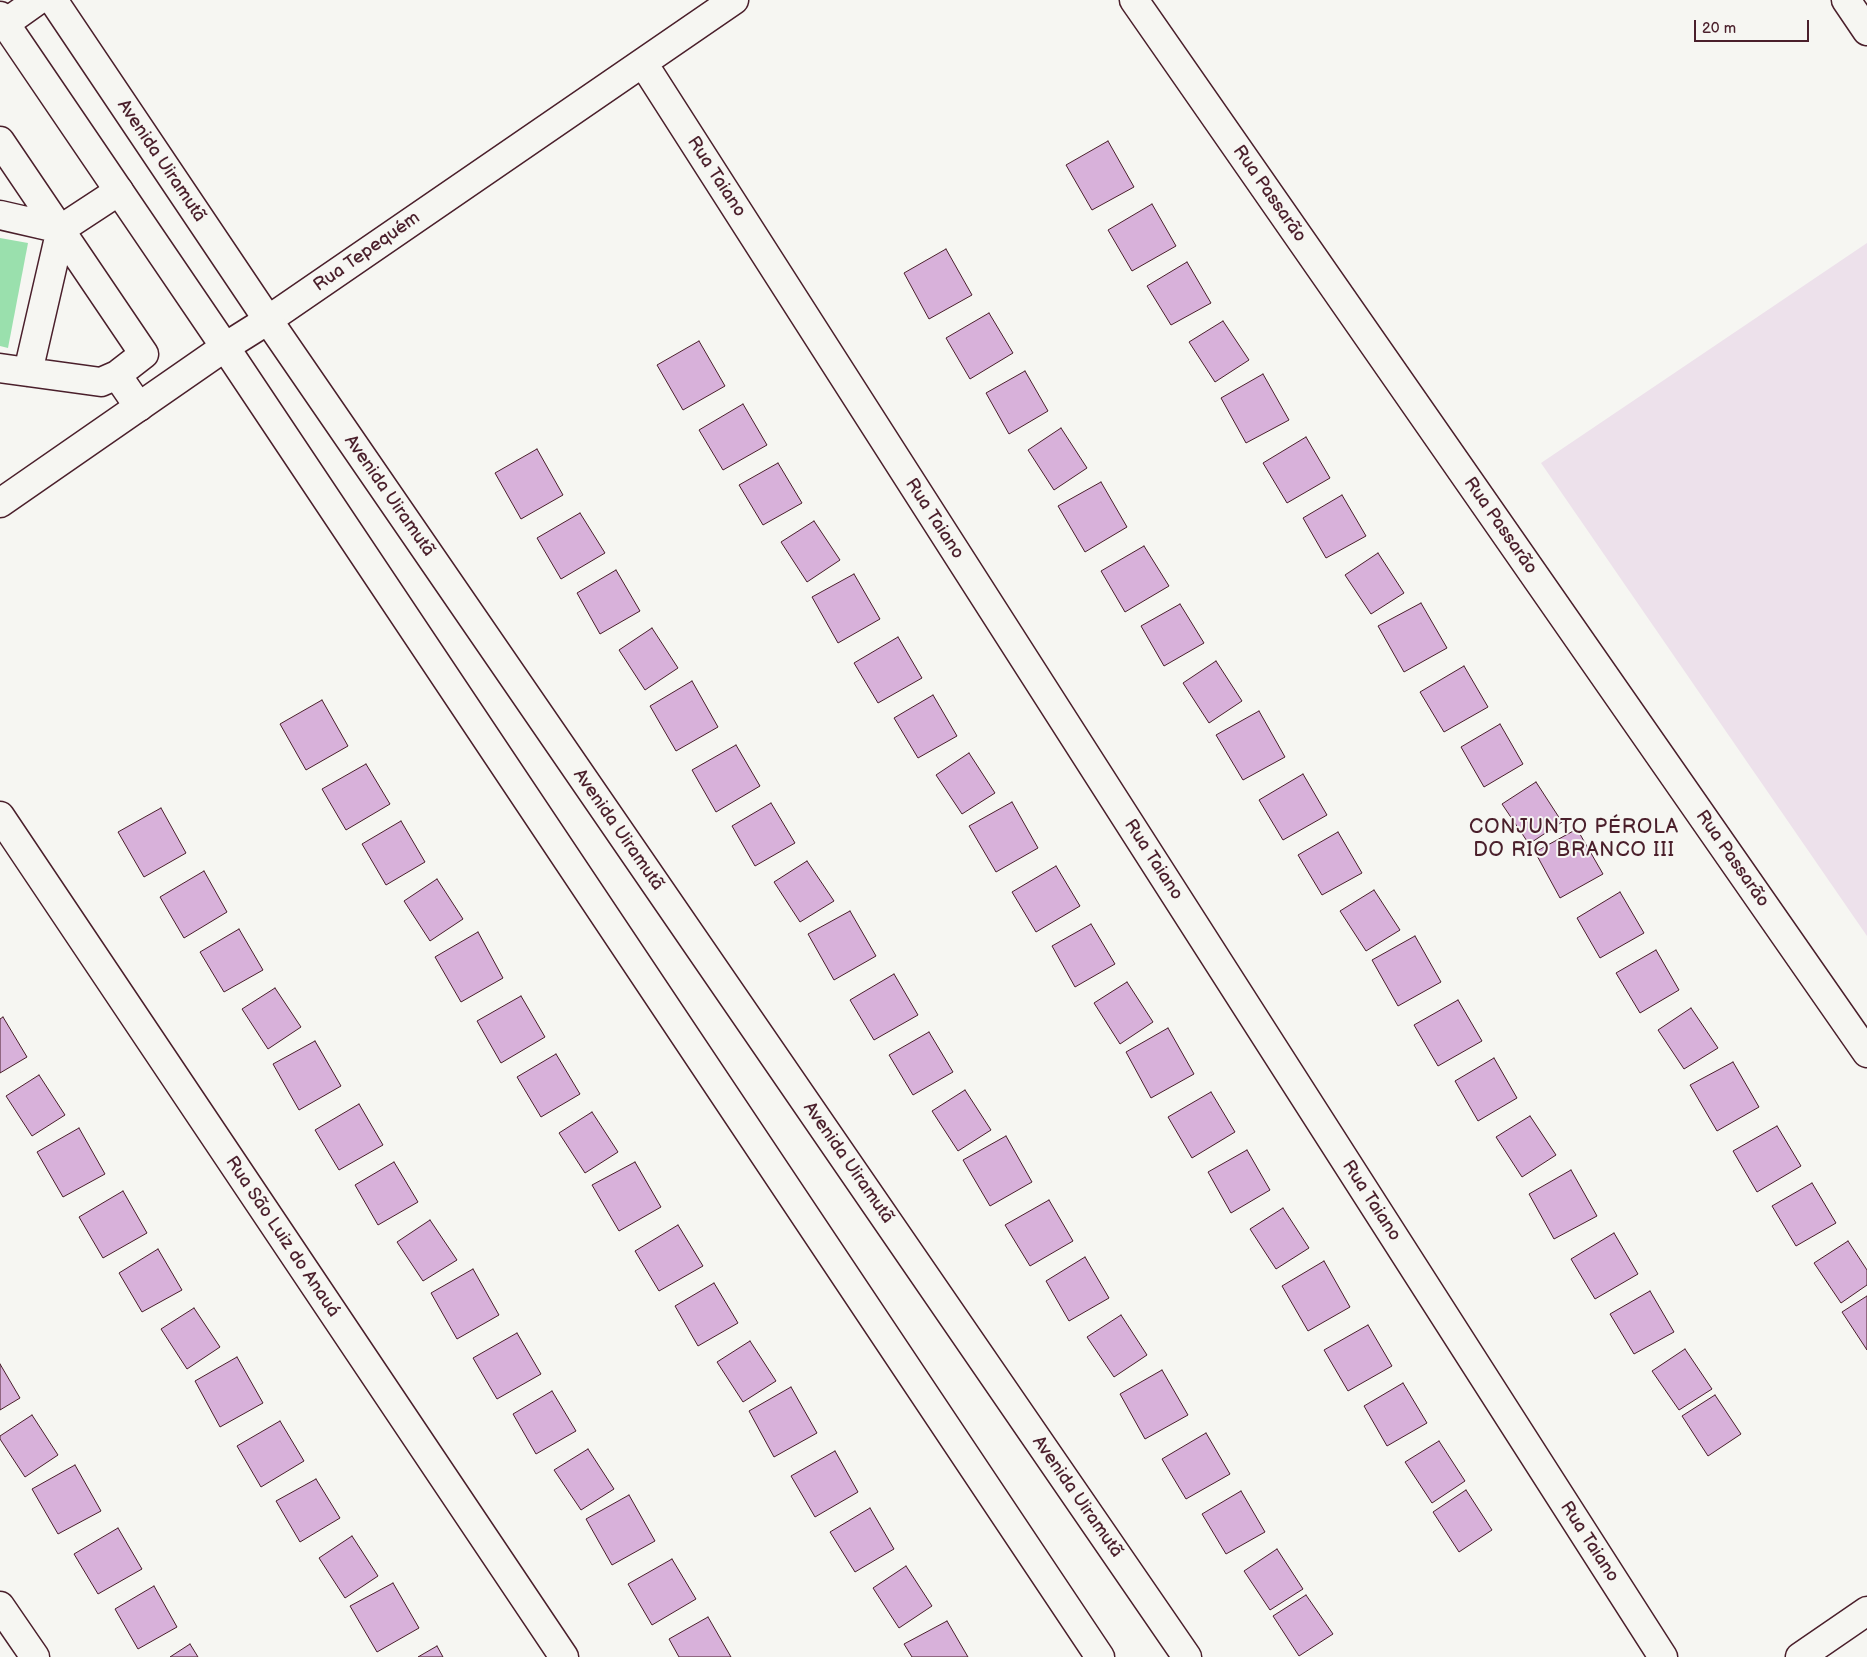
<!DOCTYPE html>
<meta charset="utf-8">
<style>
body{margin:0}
#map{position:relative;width:1867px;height:1657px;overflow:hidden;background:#f6f6f2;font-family:"Balsamiq Sans",sans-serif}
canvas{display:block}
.scale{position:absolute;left:1694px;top:20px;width:115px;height:22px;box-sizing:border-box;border:2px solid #4a1f2b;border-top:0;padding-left:6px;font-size:15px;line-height:18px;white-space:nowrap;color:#4a1f2b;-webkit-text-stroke:4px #f6f6f2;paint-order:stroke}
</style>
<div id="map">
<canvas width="1867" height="1657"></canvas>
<div class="scale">20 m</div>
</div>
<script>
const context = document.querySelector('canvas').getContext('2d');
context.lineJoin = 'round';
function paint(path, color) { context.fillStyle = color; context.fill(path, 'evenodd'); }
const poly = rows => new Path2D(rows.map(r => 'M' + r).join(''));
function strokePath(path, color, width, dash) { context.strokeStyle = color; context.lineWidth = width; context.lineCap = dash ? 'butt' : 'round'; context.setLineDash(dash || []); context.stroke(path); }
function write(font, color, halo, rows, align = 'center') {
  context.font = font + ' "Balsamiq Sans",sans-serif'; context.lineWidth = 4; context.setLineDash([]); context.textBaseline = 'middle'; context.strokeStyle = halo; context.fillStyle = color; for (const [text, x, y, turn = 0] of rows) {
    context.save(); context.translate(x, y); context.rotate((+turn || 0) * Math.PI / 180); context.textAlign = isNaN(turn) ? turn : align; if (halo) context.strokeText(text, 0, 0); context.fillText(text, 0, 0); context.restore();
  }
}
paint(poly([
 [1867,243,1867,936,1541,463]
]), '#ede1eb');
paint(poly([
 [0,238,28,243,8,348,0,346]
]), '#9ae0ad');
const building = poly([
 [1108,141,1134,187,1092,210,1066,165,1108,141],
 [1152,204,1176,246,1132,271,1108,230,1152,204],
 [946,249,972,295,929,319,904,273,946,249],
 [1187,262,1211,303,1171,325,1147,286,1187,262],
 [989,313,1013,353,970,379,946,338,989,313],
 [1223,321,1249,360,1215,382,1189,342,1223,321],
 [699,341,725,386,683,410,657,365,699,341],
 [1025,371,1048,411,1009,434,986,393,1025,371],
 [1263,374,1289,420,1246,443,1221,398,1263,374],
 [743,404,767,445,723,470,699,430,743,404],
 [1061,428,1087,468,1054,490,1028,450,1061,428],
 [1306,437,1330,478,1287,503,1263,463,1306,437],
 [537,449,563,495,521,519,495,473,537,449],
 [778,463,802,503,763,525,739,485,778,463],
 [1101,482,1127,527,1085,552,1058,506,1101,482],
 [1342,495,1366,536,1326,558,1303,518,1342,495],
 [580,513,605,553,561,579,537,538,580,513],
 [814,521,840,560,807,582,781,542,814,521],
 [1144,546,1169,586,1125,612,1101,571,1144,546],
 [1378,553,1404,593,1371,614,1345,575,1378,553],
 [616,570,640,611,600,634,577,593,616,570],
 [854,574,880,619,838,643,812,597,854,574],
 [1421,603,1447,648,1404,672,1378,626,1421,603],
 [1180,604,1204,643,1164,666,1141,626,1180,604],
 [652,628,678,668,645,690,619,650,652,628],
 [898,637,922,678,878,703,854,663,898,637],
 [1216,661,1242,701,1209,723,1183,683,1216,661],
 [1464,666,1488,707,1444,732,1420,692,1464,666],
 [692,681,718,727,676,751,650,706,692,681],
 [933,695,957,736,918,758,894,718,933,695],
 [322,700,348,746,306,770,280,724,322,700],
 [1259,711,1285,757,1243,780,1216,735,1259,711],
 [1500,724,1523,764,1484,787,1461,747,1500,724],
 [736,745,760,786,716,812,692,770,736,745],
 [969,753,995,793,962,814,936,775,969,753],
 [366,764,390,804,346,830,322,789,366,764],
 [1303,774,1327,815,1283,840,1259,800,1303,774],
 [1536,782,1562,822,1529,844,1502,804,1536,782],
 [1012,802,1038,848,996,872,969,826,1012,802],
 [771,803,795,843,755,866,732,826,771,803],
 [161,808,186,853,144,877,118,832,161,808],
 [401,821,425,862,386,885,362,844,401,821],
 [1577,829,1603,874,1560,898,1535,852,1577,829],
 [1338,832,1362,873,1322,895,1298,855,1338,832],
 [807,861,834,901,800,922,774,882,807,861],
 [1056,866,1080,906,1036,932,1012,892,1056,866],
 [204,871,227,912,184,938,160,897,204,871],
 [437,879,463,919,430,941,404,901,437,879],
 [1374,890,1400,930,1366,951,1340,911,1374,890],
 [1620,892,1644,933,1600,958,1577,918,1620,892],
 [850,911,876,956,834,980,808,934,850,911],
 [1091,924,1115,964,1075,987,1052,946,1091,924],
 [239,929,263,970,224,992,200,952,239,929],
 [478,932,503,978,461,1002,435,957,478,932],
 [1415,936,1441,982,1398,1006,1372,960,1415,936],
 [1656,950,1679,990,1640,1013,1616,973,1656,950],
 [894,974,918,1015,874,1040,850,1000,894,974],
 [1127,982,1153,1022,1120,1044,1094,1003,1127,982],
 [275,988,301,1027,268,1049,242,1009,275,988],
 [521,996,545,1037,501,1063,477,1021,521,996],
 [1458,1000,1482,1041,1438,1066,1414,1025,1458,1000],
 [1691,1008,1718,1048,1684,1069,1658,1030,1691,1008],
 [3,1017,27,1057,0,1073,0,1019,3,1017],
 [1168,1028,1194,1074,1151,1098,1126,1052,1168,1028],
 [929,1032,953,1072,913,1095,889,1055,929,1032],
 [315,1041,341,1086,299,1110,273,1064,315,1041],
 [556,1054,580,1094,541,1117,517,1077,556,1054],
 [1494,1058,1517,1098,1478,1121,1455,1081,1494,1058],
 [1733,1062,1759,1107,1717,1131,1690,1085,1733,1062],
 [39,1075,65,1115,32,1136,6,1096,39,1075],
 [965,1090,991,1130,958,1151,932,1111,965,1090],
 [1211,1092,1235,1132,1192,1158,1168,1117,1211,1092],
 [359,1104,383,1145,339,1170,315,1130,359,1104],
 [592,1112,618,1152,585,1173,559,1133,592,1112],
 [1530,1116,1556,1155,1522,1177,1496,1137,1530,1116],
 [1777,1126,1801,1166,1757,1192,1733,1151,1777,1126],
 [79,1128,105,1174,63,1197,37,1152,79,1128],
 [1006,1136,1032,1182,990,1206,963,1160,1006,1136],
 [1247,1150,1270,1190,1231,1213,1208,1172,1247,1150],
 [394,1162,418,1202,378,1225,355,1185,394,1162],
 [635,1162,661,1207,619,1231,592,1185,635,1162],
 [1571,1170,1597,1216,1554,1239,1529,1194,1571,1170],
 [1812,1183,1836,1223,1796,1246,1772,1206,1812,1183],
 [123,1191,147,1233,103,1258,79,1217,123,1191],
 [1049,1200,1073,1241,1030,1266,1005,1225,1049,1200],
 [1283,1208,1309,1248,1276,1269,1250,1229,1283,1208],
 [430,1220,457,1260,423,1281,397,1242,430,1220],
 [678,1225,703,1266,659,1291,635,1251,678,1225],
 [1614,1233,1638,1274,1595,1299,1571,1259,1614,1233],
 [1848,1241,1867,1270,1867,1285,1841,1303,1814,1263,1848,1241],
 [158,1249,182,1290,142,1312,119,1273,158,1249],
 [1085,1257,1109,1298,1069,1321,1046,1281,1085,1257],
 [1324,1261,1350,1307,1308,1331,1282,1286,1324,1261],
 [473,1269,499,1315,457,1339,431,1293,473,1269],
 [714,1283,738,1323,698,1346,675,1306,714,1283],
 [1650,1291,1674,1332,1634,1354,1610,1314,1650,1291],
 [1867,1296,1867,1350,1842,1312,1867,1296],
 [194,1308,220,1347,187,1369,161,1329,194,1308],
 [1121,1315,1147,1355,1114,1377,1087,1337,1121,1315],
 [1368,1325,1392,1366,1348,1391,1324,1350,1368,1325],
 [517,1333,541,1374,497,1399,473,1358,517,1333],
 [750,1341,776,1381,743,1402,717,1362,750,1341],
 [1685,1349,1712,1389,1679,1410,1652,1371,1685,1349],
 [237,1357,263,1403,220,1427,195,1381,237,1357],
 [0,1364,20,1398,0,1410,0,1364],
 [1162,1370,1188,1415,1145,1439,1120,1394,1162,1370],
 [1403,1383,1427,1423,1387,1446,1364,1406,1403,1383],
 [791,1387,817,1433,774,1457,749,1411,791,1387],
 [552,1391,576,1431,536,1454,513,1414,552,1391],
 [1715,1395,1741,1434,1708,1456,1682,1416,1715,1395],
 [32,1415,58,1455,25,1477,0,1439,0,1436,32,1415],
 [280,1421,304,1461,261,1487,237,1446,280,1421],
 [1206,1433,1230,1474,1186,1499,1162,1459,1206,1433],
 [1439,1441,1465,1481,1432,1503,1405,1462,1439,1441],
 [588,1449,614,1489,581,1510,554,1470,588,1449],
 [835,1451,858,1492,815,1517,791,1476,835,1451],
 [75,1465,101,1511,58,1534,32,1489,75,1465],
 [316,1479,340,1518,300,1542,276,1501,316,1479],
 [1466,1490,1492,1530,1459,1552,1433,1512,1466,1490],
 [1241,1491,1265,1532,1226,1554,1202,1514,1241,1491],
 [629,1495,655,1541,612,1565,586,1519,629,1495],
 [870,1508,894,1549,855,1572,830,1532,870,1508],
 [118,1528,142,1569,98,1594,74,1554,118,1528],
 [352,1536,378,1576,345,1598,319,1558,352,1536],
 [1277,1549,1303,1589,1270,1610,1244,1571,1277,1549],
 [672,1559,696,1599,652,1625,628,1584,672,1559],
 [906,1566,932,1606,899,1628,873,1588,906,1566],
 [393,1583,419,1628,377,1652,350,1606,393,1583],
 [154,1586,177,1627,138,1649,115,1609,154,1586],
 [1306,1595,1333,1634,1299,1656,1273,1616,1306,1595],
 [708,1617,731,1657,679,1657,669,1639,708,1617],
 [947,1621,968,1657,912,1657,904,1644,947,1621],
 [190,1644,198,1657,170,1657,190,1644],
 [437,1646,443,1657,418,1657,437,1646]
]);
paint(building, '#d8b1da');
strokePath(building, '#4a1f2b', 1);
const pedestrian = poly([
 [0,141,144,354,117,375,139,407],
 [0,215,61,229],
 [0,368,28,372,61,229,119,191],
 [28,372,101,382,117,375]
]);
const minor = poly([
 [1134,0,1867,1053],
 [1846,0,1867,31],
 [0,27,38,0],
 [643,63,1663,1657],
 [0,503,225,347,268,320,734,0],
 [0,816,564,1657]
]);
const tertiary = poly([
 [53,0,268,320,1187,1657],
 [0,16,225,347,1100,1657],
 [0,1606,35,1657],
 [1800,1657,1867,1611]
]);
strokePath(pedestrian, '#4a1f2b', 31);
strokePath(minor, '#4a1f2b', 31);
strokePath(tertiary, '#4a1f2b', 31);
strokePath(pedestrian, '#f6f6f2', 28);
strokePath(minor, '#f6f6f2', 28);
strokePath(tertiary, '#f6f6f2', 28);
write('18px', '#4a1f2b', '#f6f6f2', [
 ["Avenida Uiramutã",161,161,56],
 ["Rua Taiano",716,177,57],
 ["Rua Passarão",1269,194,55],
 ["Rua Tepequém",367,252,-35],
 ["Avenida Uiramutã",389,496,55],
 ["Rua Taiano",934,519,57],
 ["Rua Passarão",1500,526,55],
 ["Avenida Uiramutã",618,830,55],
 ["Rua Passarão",1732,859,55],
 ["Rua Taiano",1153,860,57],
 ["Avenida Uiramutã",848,1163,55],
 ["Rua Taiano",1371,1201,57],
 ["Rua São Luiz do Anauá",282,1237,56],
 ["Avenida Uiramutã",1077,1497,55],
 ["Rua Taiano",1589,1542,57]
]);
context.letterSpacing = '1px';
write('20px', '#4a1f2b', '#f6f6f2', [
 ["CONJUNTO PÉROLA",1574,828],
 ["DO RIO BRANCO III",1574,851]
]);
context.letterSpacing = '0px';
</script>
